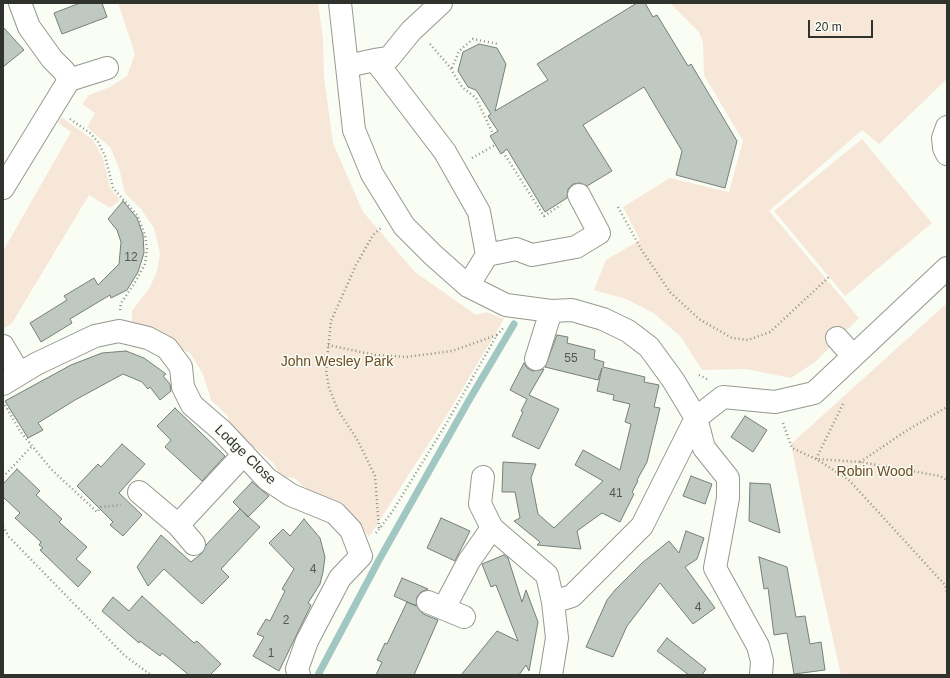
<!DOCTYPE html>
<style>
body{margin:0}
#map{position:relative;width:950px;height:678px;overflow:hidden;background:#f9fdf4;font-family:Helvetica,sans-serif}
canvas{display:block}
.frame{position:absolute;inset:0;border:4px solid #30322e;pointer-events:none}
.scale{position:absolute;left:808px;top:20px;width:65px;height:18px;box-sizing:border-box;border:2px solid #30322e;border-top:0;padding-left:5px;font-size:12px;line-height:14px;white-space:nowrap;color:#30322e;-webkit-text-stroke:3px #f9fdf4;paint-order:stroke}
</style>
<div id="map">
<canvas width="950" height="678"></canvas>
<div class="frame"></div>
<div class="scale">20 m</div>
</div>
<script>
const context = document.querySelector('canvas').getContext('2d');
context.lineJoin = 'round';
function paint(path, color) { context.fillStyle = color; context.fill(path, 'evenodd'); }
const poly = rows => new Path2D(rows.map(r => 'M' + r).join(''));
function strokePath(path, color, width, dash) { context.strokeStyle = color; context.lineWidth = width; context.lineCap = dash ? 'butt' : 'round'; context.setLineDash(dash || []); context.stroke(path); }
function write(font, color, halo, rows, align = 'center') {
  context.font = font + ' Helvetica,sans-serif'; context.lineWidth = 3; context.setLineDash([]); context.textBaseline = 'middle'; context.strokeStyle = halo; context.fillStyle = color; for (const [text, x, y, turn = 0] of rows) {
    context.save(); context.translate(x, y); context.rotate((+turn || 0) * Math.PI / 180); context.textAlign = isNaN(turn) ? turn : align; if (halo) context.strokeText(text, 0, 0); context.fillText(text, 0, 0); context.restore();
  }
}
paint(poly([
 [118,3,318,3,323,39,324,77,333,143,363,212,415,272,476,315,486,312,504,319,445,418,369,537,343,504,309,491,294,478,281,477,273,463,230,426,228,416,211,400,203,374,190,353,132,329,132,311,150,287,157,271,160,253,154,228,141,209,125,193,119,168,110,147,87,127,95,113,82,104,89,95,110,87,127,76,135,54],
 [670,3,947,3,947,79,879,144,862,130,769,211,859,318,815,362,791,378,746,369,702,370,681,337,655,314,626,299,594,290,606,260,640,240,623,207,670,178,729,192,743,141,704,75,703,42,699,32],
 [61,117,92,139,103,158,110,188,120,200,110,208,89,195,12,323,3,329,3,251,71,132,58,123],
 [862,139,932,223,845,296,774,211],
 [947,303,947,675,841,675,809,533,791,444]
]), '#f7e7d8');
strokePath(poly([
 [318,675,379,560,468,402,514,324]
]), '#a0c7c1', 7);
const building = poly([
 [80,3,102,3,107,17,62,34,54,13,80,3],
 [637,3,645,3,653,17,657,15,688,66,691,64,737,141,725,188,676,175,682,151,644,87,583,125,612,171,587,186,580,183,573,184,568,189,567,198,545,212,507,149,501,154,490,136,498,131,488,116,491,114,476,90,468,87,458,71,463,52,479,44,497,48,506,64,495,111,548,80,537,64,637,3],
 [3,27,24,50,3,67,3,27],
 [123,201,137,218,143,235,144,253,138,272,127,290,111,298,110,295,70,319,72,323,41,342,30,323,67,300,64,296,94,278,98,285,119,264,121,242,117,230,108,219,123,201],
 [557,335,568,337,567,343,595,350,594,359,604,362,603,367,645,377,644,382,659,385,654,407,660,408,647,462,637,480,638,481,632,492,634,494,620,522,602,513,577,531,581,549,537,545,540,542,514,521,520,518,515,492,502,492,503,462,536,464,531,478,538,514,554,528,603,481,575,465,583,450,620,470,631,424,625,422,630,404,613,400,614,395,597,391,602,368,598,380,545,367,557,335],
 [126,351,144,358,166,374,163,376,170,384,171,391,160,400,150,387,148,389,142,382,123,374,75,400,38,423,43,430,28,438,5,401,71,365,102,353,126,351],
 [524,363,527,368,533,371,544,369,529,395,559,409,539,449,512,436,523,412,521,411,527,399,510,390,524,363],
 [175,408,225,456,202,481,165,447,171,440,157,426,175,408],
 [745,416,767,430,753,452,731,437,745,416],
 [122,444,145,464,119,493,142,515,123,536,110,525,113,522,77,486,98,464,101,467,122,444],
 [17,469,40,491,36,495,62,519,59,522,87,547,76,559,91,572,78,587,40,550,43,548,39,545,41,542,15,518,20,513,3,497,3,484,17,469],
 [691,476,712,484,705,504,683,496,691,476],
 [252,482,269,496,248,517,233,502,252,482],
 [750,483,770,484,780,533,749,521,750,483],
 [240,509,260,527,221,569,229,577,202,604,164,569,148,586,137,567,161,535,191,562,202,553,206,545,240,509],
 [441,518,470,531,455,561,427,548,441,518],
 [304,519,320,538,325,557,323,572,320,584,308,603,311,605,279,671,253,656,264,637,257,634,266,619,270,621,285,591,282,589,294,569,269,543,283,529,290,536,304,519],
 [686,531,704,538,697,559,685,567,715,608,693,624,660,583,627,626,613,657,586,647,607,600,615,590,642,563,669,541,679,553,686,531],
 [504,555,508,558,522,602,526,590,538,622,529,671,526,665,519,675,461,675,497,631,518,641,496,585,491,587,482,564,504,555],
 [759,557,787,567,796,617,805,616,810,644,821,642,825,670,794,674,787,633,774,635,768,588,764,589,759,557],
 [402,578,428,589,421,592,417,597,416,606,394,596,402,578],
 [142,596,194,643,197,641,221,664,210,675,189,675,162,653,160,656,140,641,139,643,102,611,113,597,129,611,142,596],
 [407,602,417,606,423,614,438,620,414,675,376,675,382,662,377,660,385,643,387,644,407,602],
 [667,638,706,669,702,675,689,675,657,651,667,638]
]);
paint(building, '#c0c8c2');
strokePath(building, '#777f79', 1);
const minor = poly([
 [340,3,354,130,372,174,404,226,433,255,468,286,506,305,551,311,572,310,603,319,628,331,649,347,673,380,696,418,704,448,728,478,728,498,715,568,758,646,762,661,761,675],
 [375,60,389,58,411,31,441,3],
 [347,66,375,60,445,152,479,212,487,255,468,286],
 [69,80,107,68],
 [947,127,943,138,944,148,947,154],
 [3,188,69,80,64,71,52,59,29,27,20,3],
 [487,255,516,249,532,255,576,247,599,233,579,195],
 [837,338,853,356],
 [3,346,19,373],
 [536,359,551,311],
 [3,384,36,364,95,336,119,331,148,338,167,348,181,367,183,387,192,405,222,431,267,479,291,495,335,513,351,530,361,556,340,578,307,641,297,669,299,675],
 [483,477,480,504,492,528],
 [139,492,178,525,194,544],
 [178,525,244,454],
 [428,602,464,617],
 [553,602,572,596,642,526,696,418,723,397,775,402,814,393,947,268],
 [444,608,469,561,492,528,547,575,553,602,557,638,551,675]
]);
strokePath(minor, '#959990', 24);
strokePath(poly([
 [430,44,449,66,462,87,476,98,493,134],
 [452,68,459,51,473,39,498,44],
 [70,119,90,133,98,142,105,156,113,188,137,215,145,235,147,249,145,264,134,284,121,303,120,311],
 [503,152,544,216,561,205],
 [472,158,495,145],
 [618,207,641,249,670,292,699,319,732,338,748,340,770,332,829,277],
 [328,345,375,355,406,357,452,351,497,335],
 [699,375,709,380],
 [843,404,816,459,860,462,940,476,947,480],
 [5,405,20,431,51,469,97,512,101,507,121,505],
 [783,423,792,448,816,459,848,479,945,585,947,593],
 [860,462,906,431,947,407],
 [3,477,32,446],
 [3,526,9,537,125,656,151,675],
 [379,528,375,476,358,441,338,410,329,388,326,370,331,321,356,265,373,235,381,228],
 [376,533,392,512,446,424,497,335,504,327]
]), '#8e918a', 2.5, [1, 3]);
strokePath(minor, '#fff', 22);
write('12px', '#545853', null, [
 ["12",131,258],
 ["55",571,359],
 ["41",616,494],
 ["4",313,570],
 ["4",698,608],
 ["2",286,621],
 ["1",271,654]
]);
write('14px', '#6d4a23', '#f9fdf4', [
 ["John Wesley Park",337,362],
 ["Robin Wood",875,472]
]);
write('14px', '#30322e', '#f9fdf4', [
 ["Lodge Close",245,455,44]
]);
</script>
